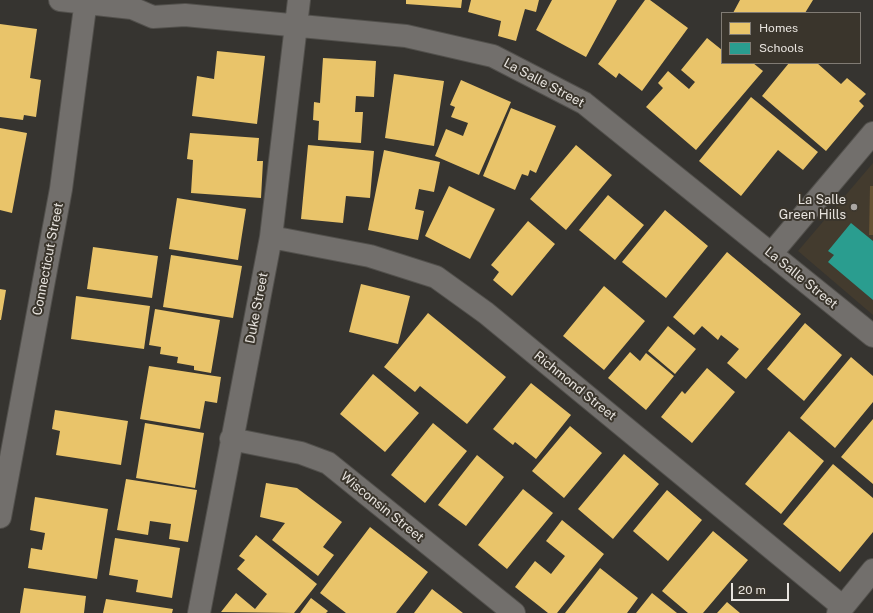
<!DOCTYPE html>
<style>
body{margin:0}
#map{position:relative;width:873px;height:613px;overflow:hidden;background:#363430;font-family:"Public Sans",sans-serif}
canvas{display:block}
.legend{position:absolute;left:721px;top:12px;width:140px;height:52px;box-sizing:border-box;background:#3a352c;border:1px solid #807b74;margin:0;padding:5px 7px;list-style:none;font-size:12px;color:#e8e4df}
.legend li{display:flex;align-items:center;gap:8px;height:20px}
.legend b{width:20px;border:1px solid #807b74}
.scale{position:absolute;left:731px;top:583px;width:58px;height:18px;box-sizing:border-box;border:2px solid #e8e4df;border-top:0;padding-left:5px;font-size:12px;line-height:14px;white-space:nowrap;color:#e8e4df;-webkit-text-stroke:3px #3a352c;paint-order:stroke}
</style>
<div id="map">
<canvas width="873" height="613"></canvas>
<ul class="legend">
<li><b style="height:11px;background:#e9c46a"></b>Homes</li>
<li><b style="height:11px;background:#2a9d8f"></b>Schools</li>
</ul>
<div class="scale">20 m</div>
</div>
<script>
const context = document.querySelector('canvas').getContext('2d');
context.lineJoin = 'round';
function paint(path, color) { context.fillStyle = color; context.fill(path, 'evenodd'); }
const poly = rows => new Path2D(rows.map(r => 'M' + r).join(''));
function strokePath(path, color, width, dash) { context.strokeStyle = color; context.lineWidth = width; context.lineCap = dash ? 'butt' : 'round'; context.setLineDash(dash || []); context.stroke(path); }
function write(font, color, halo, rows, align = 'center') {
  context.font = font + ' "Public Sans",sans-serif'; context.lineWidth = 4; context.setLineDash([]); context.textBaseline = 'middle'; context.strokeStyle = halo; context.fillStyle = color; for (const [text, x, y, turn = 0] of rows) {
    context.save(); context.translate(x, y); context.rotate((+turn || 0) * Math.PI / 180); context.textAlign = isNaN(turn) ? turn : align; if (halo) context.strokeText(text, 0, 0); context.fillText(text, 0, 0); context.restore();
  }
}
paint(poly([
 [873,163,873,315,798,251]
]), '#433b2e');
paint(poly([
 [870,186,873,186,873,235,869,235]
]), '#665233');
paint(poly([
 [406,0,462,0,461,8,406,4],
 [471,0,539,0,536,12,525,9,516,41,498,36,501,21,468,12],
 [552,0,617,0,586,57,536,30],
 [645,0,650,0,688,28,642,91,619,73,616,78,598,64],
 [740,0,813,0,805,13,733,13],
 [0,24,37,29,30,78,41,80,36,117,24,115,23,120,0,117],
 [707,38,722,50,722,63,753,63,763,71,696,150,646,107,663,88,658,83,668,71,689,89,695,82,681,70],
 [217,51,265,56,257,124,192,116,197,76,214,79],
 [323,58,376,61,374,97,356,96,355,112,363,112,361,143,318,140,319,121,313,120,314,102,320,103],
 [789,63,817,63,841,84,847,78,866,94,859,101,864,106,826,151,762,96],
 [394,74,444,81,434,146,385,138],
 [461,80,511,102,479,175,435,156,446,129,463,136,468,123,451,117,455,107,450,105],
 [751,97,818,152,803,170,778,150,741,196,699,161],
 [511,108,556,126,536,173,530,170,528,176,522,174,515,190,483,176],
 [0,128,27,133,12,213,0,210],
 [190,133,259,138,257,161,263,161,261,198,191,193,193,160,187,159],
 [308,145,374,151,370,198,346,196,343,223,301,219],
 [576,145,612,175,566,230,530,199],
 [384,150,440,162,434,192,419,189,415,209,424,211,418,240,368,230],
 [449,186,495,209,470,259,425,236],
 [608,195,644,225,615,260,579,230],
 [177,198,246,209,238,260,169,249],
 [665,210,708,246,666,298,622,262],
 [528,221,555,244,512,296,493,280,499,272,491,265],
 [93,247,158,256,152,298,87,289],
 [727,252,801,314,746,379,727,363,739,349,721,335,718,340,702,326,694,335,673,317],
 [171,255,242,266,233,318,163,307],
 [361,284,410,296,398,344,349,332],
 [604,286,645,321,604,370,563,336],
 [0,289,6,290,1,320,0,320],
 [76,296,150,306,144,349,71,339],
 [155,309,220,320,211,373,194,370,194,366,177,363,178,357,160,354,161,347,149,345],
 [428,313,506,377,467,424,420,386,415,392,384,367],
 [805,323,842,355,804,401,767,369],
 [668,326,696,349,675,374,648,351],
 [630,352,640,361,646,353,674,376,646,410,608,378],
 [851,357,873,376,873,402,835,448,800,418],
 [149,366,221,377,217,403,205,401,200,429,140,419],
 [707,368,735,392,692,443,661,417,682,391,685,394],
 [373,374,419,413,385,452,340,414],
 [531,383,571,415,536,459,515,442,513,445,493,429],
 [55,410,128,421,121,465,56,455,60,431,52,429],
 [873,419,873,484,841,457],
 [145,423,204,433,195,488,136,478],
 [433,423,467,451,425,503,391,475],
 [570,426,602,453,564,498,532,471],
 [789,431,824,461,781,514,745,484],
 [624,454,659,484,613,539,578,509],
 [477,455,504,477,466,526,438,505],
 [833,464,873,498,873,532,840,572,783,524],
 [126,479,197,490,188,542,169,539,171,524,150,521,148,535,117,530],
 [266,483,297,488,342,522,323,547,334,555,318,576,272,540,285,523,260,517],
 [523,489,553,513,507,569,478,545],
 [667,490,702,520,668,561,633,531],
 [35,497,108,509,97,579,28,568,31,548,42,550,45,533,30,530],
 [562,520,604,554,557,613,548,613,515,587,535,561,551,574,565,556,546,541],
 [370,527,428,572,396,613,346,613,320,593],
 [713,531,748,560,703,613,688,613,662,591],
 [256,535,317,584,294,613,221,612,236,593,255,609,267,594,237,569,245,560,239,556],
 [115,538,180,548,172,598,136,592,138,580,109,575],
 [600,568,638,598,627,613,565,613],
 [24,588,86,596,84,613,20,613],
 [432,589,463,613,414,613],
 [652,593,677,613,636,613],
 [311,598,328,611,326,613,300,613],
 [106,599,173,609,172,613,103,613],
 [727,602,740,613,717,613]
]), '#e9c46a');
paint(poly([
 [851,223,873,241,873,300,828,262,834,255,828,251]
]), '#2a9d8f');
const minor = poly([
 [60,0,132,8,153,17,185,15,406,36,493,56,584,103,873,336],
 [271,237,370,256,436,277,486,313,843,607],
 [771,254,873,133],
 [231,439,301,453,328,463,514,613],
 [0,517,61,189,86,0],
 [199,613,271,237,299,0],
 [838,613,873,570]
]);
strokePath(minor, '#52504c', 24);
strokePath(minor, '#726f6c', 22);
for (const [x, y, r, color] of [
 [854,207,4,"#aaa6a2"]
]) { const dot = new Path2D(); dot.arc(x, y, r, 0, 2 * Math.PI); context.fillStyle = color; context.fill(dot); strokePath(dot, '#3a352c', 1.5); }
write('13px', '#e8e4df', '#3a352c', [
 ["La Salle Street",544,83,28],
 ["Connecticut Street",48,259,-79],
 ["La Salle Street",801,278,39],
 ["Duke Street",257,308,-79],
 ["Richmond Street",575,386,39],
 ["Wisconsin Street",382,507,39]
]);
write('13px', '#e8e4df', '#3a352c', [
 ["La Salle",846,200],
 ["Green Hills",846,215]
], 'right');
</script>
